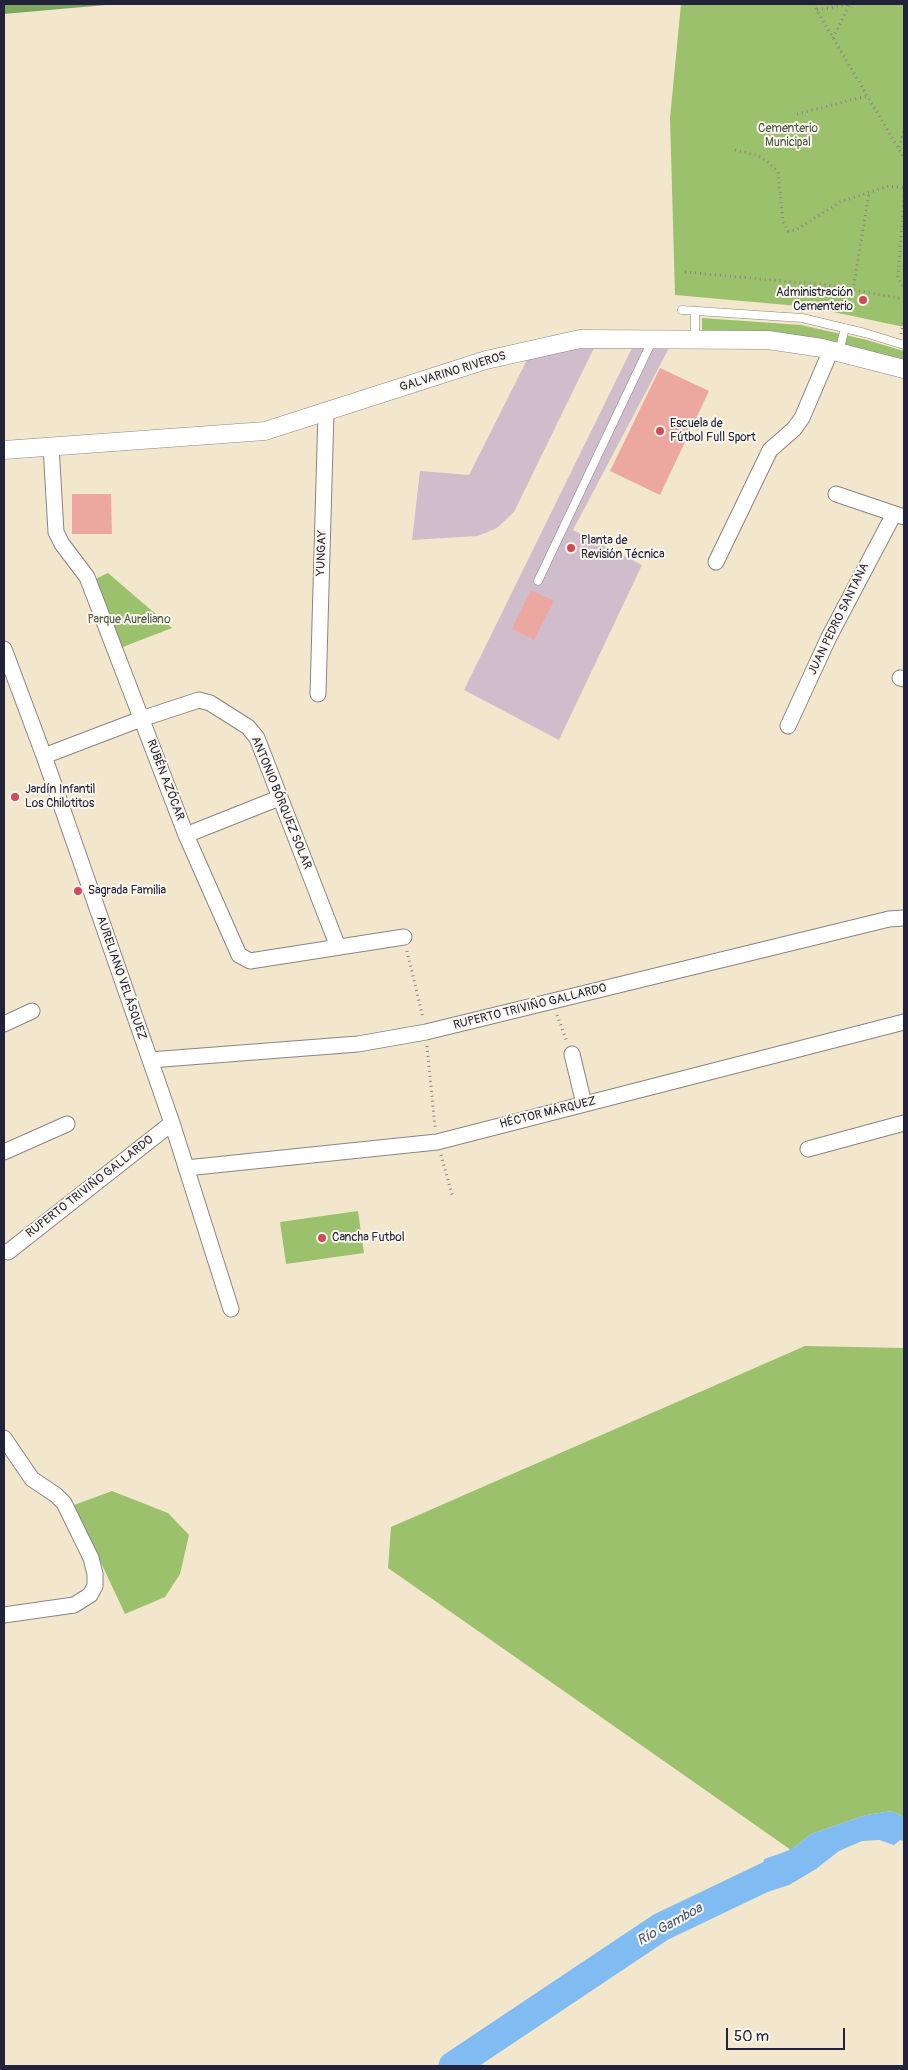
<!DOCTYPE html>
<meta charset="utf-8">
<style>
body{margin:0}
#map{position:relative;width:908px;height:2070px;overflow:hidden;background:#f2e7cc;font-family:Pangolin,sans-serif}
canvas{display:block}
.frame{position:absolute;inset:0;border:5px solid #22223b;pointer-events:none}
.scale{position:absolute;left:726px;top:2028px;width:119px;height:22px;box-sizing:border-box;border:2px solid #22223b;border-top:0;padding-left:6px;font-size:15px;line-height:18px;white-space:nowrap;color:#22223b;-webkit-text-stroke:4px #fbf7ec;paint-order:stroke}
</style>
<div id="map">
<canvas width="908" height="2070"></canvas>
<div class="frame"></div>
<div class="scale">50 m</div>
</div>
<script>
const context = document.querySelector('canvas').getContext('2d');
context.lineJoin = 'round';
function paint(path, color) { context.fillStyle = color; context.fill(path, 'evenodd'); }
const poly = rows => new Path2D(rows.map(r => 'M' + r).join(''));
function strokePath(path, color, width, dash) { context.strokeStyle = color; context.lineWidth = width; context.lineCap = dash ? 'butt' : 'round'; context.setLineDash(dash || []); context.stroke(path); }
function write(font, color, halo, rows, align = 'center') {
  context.font = font + ' Pangolin,sans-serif'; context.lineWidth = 4; context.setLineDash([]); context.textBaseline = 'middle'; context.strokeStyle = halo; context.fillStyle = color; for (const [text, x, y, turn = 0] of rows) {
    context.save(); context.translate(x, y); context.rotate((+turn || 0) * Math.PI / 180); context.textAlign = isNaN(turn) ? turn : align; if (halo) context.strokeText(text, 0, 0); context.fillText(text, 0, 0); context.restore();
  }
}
paint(poly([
 [579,344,595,346,514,512,497,528,478,536,412,540,420,471,469,475,528,358],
 [632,348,669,348,573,530,642,565,559,740,464,690]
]), '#d0bdcc');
paint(poly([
 [681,4,904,4,904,327,810,307,675,295,670,118],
 [702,318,801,325,863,339,904,351,904,362,702,333],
 [108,573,172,628,115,650,89,582],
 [358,1211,364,1253,286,1264,280,1222],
 [805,1346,904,1348,904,1817,892,1811,866,1815,811,1834,791,1850,388,1568,391,1527],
 [112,1491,168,1513,189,1535,180,1574,165,1597,125,1614,74,1505]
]), '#9cc16c');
paint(poly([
 [4,4,117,4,4,14]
]), '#7da760');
paint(poly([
 [892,1811,904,1817,904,1841,900,1840,894,1845,879,1840,862,1841,839,1851,816,1869,789,1885,758,1895,764,1859,791,1850,811,1834,866,1815]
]), '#80bcf2');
strokePath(poly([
 [453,2066,661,1927,797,1862]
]), '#80bcf2', 29);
paint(poly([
 [660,368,709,391,660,495,610,471],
 [72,494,111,494,112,534,72,534],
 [531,590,554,601,534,640,512,629]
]), '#eda7a1');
const service = poly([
 [682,310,802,318,865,333,904,345],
 [695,339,695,311],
 [839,352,845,328],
 [538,581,652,341]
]);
const minor = poly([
 [51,446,56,532,62,544,87,577,186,835,239,955,250,961,404,937],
 [836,494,904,517],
 [716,562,770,450,794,429,802,418,831,350],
 [4,649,44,756,172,1123,231,1309],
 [900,678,904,679],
 [318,694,326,411],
 [788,726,829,637,894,514],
 [44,756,141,719,199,700,210,703,248,727,257,738,338,947],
 [186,835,279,798],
 [4,1024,32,1011],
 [572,1054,584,1104],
 [150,1060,358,1044,426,1032,889,919,904,918],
 [808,1149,904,1123],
 [4,1152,67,1124],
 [186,1168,437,1142,904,1022],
 [8,1252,172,1123],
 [4,1438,32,1479,56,1495,64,1503,91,1558,95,1574,95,1586,90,1595,74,1605,4,1615]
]);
const tertiary = poly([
 [4,450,265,431,486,360,580,339,768,340,822,348,904,369]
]);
strokePath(service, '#8a8484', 9);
strokePath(minor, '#8a8484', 17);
strokePath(tertiary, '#8a8484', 19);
strokePath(poly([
 [813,4,904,158],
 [817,10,849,4],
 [833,38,850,4],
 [797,114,867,96],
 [899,147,904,131],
 [735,150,756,155,767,161,778,172,783,222,788,231,796,230,840,202,889,186,904,188],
 [904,196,898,276,904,290],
 [685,272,826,285,904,299],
 [853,290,869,193],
 [901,334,904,320],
 [407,951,423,1018],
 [557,1015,567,1042],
 [427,1046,435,1127],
 [441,1155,453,1198]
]), '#8a8484', 3, [1, 4]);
strokePath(service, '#fff', 8);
strokePath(minor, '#fff', 15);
strokePath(tertiary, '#fff', 18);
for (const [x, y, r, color] of [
 [863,300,5,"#d1495b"],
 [660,431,5,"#d1495b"],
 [571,548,5,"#d1495b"],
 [15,797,5,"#d1495b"],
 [78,891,5,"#d1495b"],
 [322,1238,5,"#d1495b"]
]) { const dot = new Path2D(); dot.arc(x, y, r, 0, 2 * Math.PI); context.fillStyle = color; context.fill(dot); strokePath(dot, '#fbf7ec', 2); }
write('12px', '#4d5a4c', '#fbf7ec', [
 ["Cementerio",788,129],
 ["Municipal",788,143],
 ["Parque Aureliano",129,620]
]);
write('12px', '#22223b', '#fbf7ec', [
 ["Administración",853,293,"right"],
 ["Cementerio",853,307,"right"],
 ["Escuela de",670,424],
 ["Fútbol Full Sport",670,438],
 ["Planta de",581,541],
 ["Revisión Técnica",581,555],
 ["Jardín Infantil",25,790],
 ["Los Chilotitos",25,804],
 ["Sagrada Familia",88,891],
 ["Cancha Futbol",332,1238]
], 'left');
write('12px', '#22223b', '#fbf7ec', [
 ["GALVARINO RIVEROS",453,372,-17],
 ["YUNGAY",322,553,-88],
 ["JUAN PEDRO SANTANA",839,619,-64],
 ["RUBÉN AZÓCAR",165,780,69],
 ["ANTONIO BÓRQUEZ SOLAR",281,803,68],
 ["AURELIANO VELÁSQUEZ",121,978,71],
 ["RUPERTO TRIVIÑO GALLARDO",530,1007,-14],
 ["HÉCTOR MÁRQUEZ",548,1113,-14],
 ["RUPERTO TRIVIÑO GALLARDO",90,1187,-38]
]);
write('italic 14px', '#43587b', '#fbf7ec', [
 ["Río Gamboa",670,1925,-29]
]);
</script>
